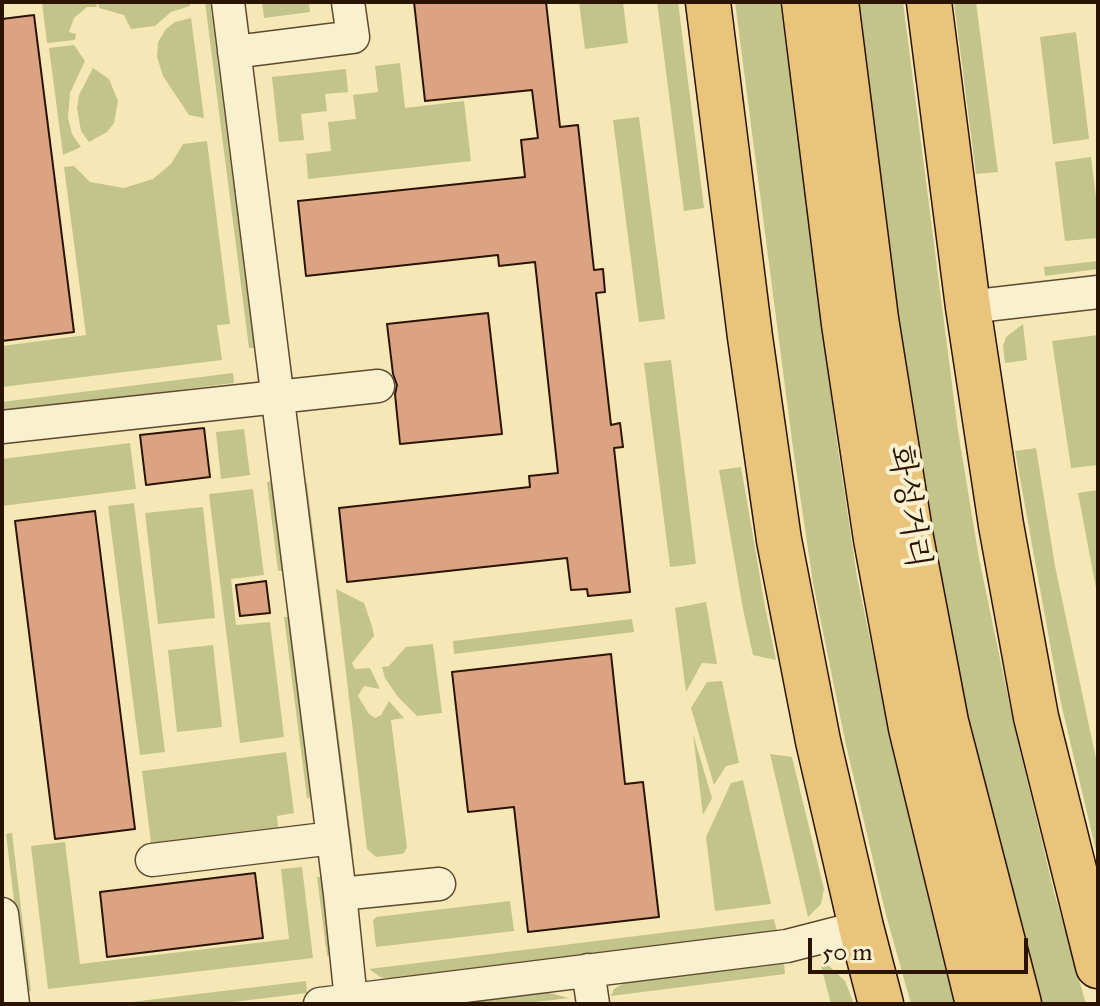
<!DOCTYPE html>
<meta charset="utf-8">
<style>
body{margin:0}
#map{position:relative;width:1100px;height:1006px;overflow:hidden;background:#f6e8b6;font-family:"IM FELL Great Primer",serif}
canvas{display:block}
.frame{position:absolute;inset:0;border:4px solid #2a1401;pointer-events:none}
.scale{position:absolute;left:808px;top:938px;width:220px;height:36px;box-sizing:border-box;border:4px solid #2a1401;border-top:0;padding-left:10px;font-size:24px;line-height:28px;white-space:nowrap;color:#2a1401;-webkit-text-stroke:6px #f9f0d0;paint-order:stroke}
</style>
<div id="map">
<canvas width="1100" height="1006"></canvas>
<div class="frame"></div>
<div class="scale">50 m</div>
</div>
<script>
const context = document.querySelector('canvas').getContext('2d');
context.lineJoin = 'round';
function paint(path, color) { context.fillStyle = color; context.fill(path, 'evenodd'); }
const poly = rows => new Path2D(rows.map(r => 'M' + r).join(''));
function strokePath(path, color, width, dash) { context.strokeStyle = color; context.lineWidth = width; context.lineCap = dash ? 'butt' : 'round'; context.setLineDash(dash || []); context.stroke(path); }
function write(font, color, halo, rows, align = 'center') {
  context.font = font + ' "IM FELL Great Primer","Noto Serif KR",serif'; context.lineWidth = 8; context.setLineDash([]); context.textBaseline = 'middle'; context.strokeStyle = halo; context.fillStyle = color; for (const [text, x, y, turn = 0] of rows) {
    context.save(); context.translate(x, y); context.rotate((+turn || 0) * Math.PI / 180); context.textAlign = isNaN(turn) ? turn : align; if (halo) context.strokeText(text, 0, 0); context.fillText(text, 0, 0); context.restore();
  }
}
paint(poly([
 [42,2,96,2,97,7,87,7,74,18,69,32,76,34,75,40,47,43],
 [98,2,190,2,190,6,171,12,155,26,131,29,124,15,99,8],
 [205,2,210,2,254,348,249,348],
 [262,2,309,2,310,12,264,18],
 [579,2,623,2,628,43,585,49],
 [657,2,678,2,704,208,684,211],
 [735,2,780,2,837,442,857,577,890,735,930,905,958,1004,911,1004,886,915,846,745,813,583,793,448],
 [858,2,903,2,958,431,979,558,1014,726,1054,892,1086,1004,1038,1004,969,737,914,437],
 [954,2,976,2,998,172,976,174],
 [191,18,204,118,189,115,163,76,157,57,158,42,166,29,175,22],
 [1076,32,1089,139,1053,144,1040,37],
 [74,45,85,61,70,93,68,118,72,134,81,147,63,155,49,48],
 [400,63,405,108,464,101,471,161,308,179,306,154,331,151,328,122,356,119,353,95,378,92,375,66],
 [93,68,109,79,118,101,114,123,107,132,89,142,81,131,77,108,79,95],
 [346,69,348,92,325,94,327,111,301,114,304,140,279,142,272,77],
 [248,73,254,73,284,306,277,307],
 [639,117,665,319,639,322,613,120],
 [207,141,230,324,217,325,222,360,2,387,2,346,86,335,64,167,74,166,90,182,124,188,153,179,171,164,183,144],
 [1091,157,1098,214,1098,238,1065,241,1055,162],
 [1098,261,1098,269,1045,276,1044,267],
 [1023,324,1027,360,1005,363,1003,346,1006,337],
 [1098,335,1098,465,1071,468,1052,341],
 [671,360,696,564,670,567,644,363],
 [233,373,234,383,2,412,2,402],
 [244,429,250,475,221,479,216,432],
 [130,443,136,489,2,506,2,459],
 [1036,448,1055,566,1098,768,1098,859,1060,699,1015,451],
 [741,467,765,606,776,660,753,655,743,609,719,470],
 [272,481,283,571,278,571,267,482],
 [307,483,353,851,348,851,301,484],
 [253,489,264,575,231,579,236,625,270,622,284,737,240,743,209,494],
 [1098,490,1098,599,1078,493],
 [134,503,165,752,140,755,108,506],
 [203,507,215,618,158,624,145,513],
 [336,589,364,603,372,626,374,636,352,663,355,669,370,668,380,689,364,686,358,696,369,714,375,718,381,715,389,701,404,718,391,720,407,847,404,853,401,854,376,857,367,849],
 [706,602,717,664,702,663,686,692,675,608],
 [284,617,289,617,311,797,307,798],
 [632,619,634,632,454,654,453,641],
 [433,644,442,713,417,716,398,697,385,678,382,667,389,666,406,647],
 [213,645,222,727,177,732,168,650],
 [722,681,739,763,726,766,714,785,691,708,707,682],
 [693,734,712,798,703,815],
 [286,752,294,813,277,816,278,827,151,843,142,771],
 [770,754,792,757,824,889,821,904,808,917],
 [743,780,771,904,715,911,706,837,731,783],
 [12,833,31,991,25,992,6,834],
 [65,842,80,964,289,939,281,869,302,867,313,958,48,989,31,846],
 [317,877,321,877,331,956,327,956],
 [510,901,514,931,376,947,373,921,376,917],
 [774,919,777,932,394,980,380,977,369,969],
 [820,962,828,965,845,981,854,1004,831,1004],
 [784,963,785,974,611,996,614,989,624,983],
 [306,981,307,993,217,1004,115,1004],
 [546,992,569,998,519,1004,447,1004]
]), '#c2c489');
const building = poly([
 [414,2,546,2,560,127,578,125,594,270,603,269,605,292,596,293,611,425,620,423,623,447,614,448,630,592,588,596,587,589,571,590,567,558,347,582,339,508,530,487,529,476,558,473,535,262,499,266,498,255,306,276,298,201,525,177,521,140,538,138,532,90,425,101,414,2],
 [34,15,74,332,2,341,2,19,34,15],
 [488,313,502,434,400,444,395,394,397,385,393,374,387,324,488,313],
 [204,428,210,477,146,485,140,435,204,428],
 [95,511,135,829,55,839,15,521,95,511],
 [266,581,270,613,240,616,236,585,266,581],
 [611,654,625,784,643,782,659,917,528,932,514,807,468,812,452,672,611,654],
 [255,873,263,938,107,957,100,892,255,873]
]);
paint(building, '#dba382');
strokePath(building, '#2a1401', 2);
const minor = poly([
 [228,2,340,894,351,1000],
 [234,52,353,37,348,2],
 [968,307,1098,292],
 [2,427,378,386],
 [152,860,333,838],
 [340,894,439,884],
 [2,914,13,1004],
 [588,970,593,1004],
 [320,1004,787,946,861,927]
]);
const primary = poly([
 [708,2,750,337,779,540,818,741,861,927,881,1004],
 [929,2,968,307,1001,525,1036,717,1098,966]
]);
const trunk = poly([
 [804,2,844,324,876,539,911,728,978,1004],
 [836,2,876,319,911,538,946,722,1019,1004]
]);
strokePath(minor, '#5d492e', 35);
strokePath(primary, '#2a1401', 47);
strokePath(trunk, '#2a1401', 47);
strokePath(minor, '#f9f0d0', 32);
strokePath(primary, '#ebc47b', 44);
strokePath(trunk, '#ebc47b', 44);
write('32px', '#2a1401', '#f9f0d0', [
 ["화성거리",907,507,81]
]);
</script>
